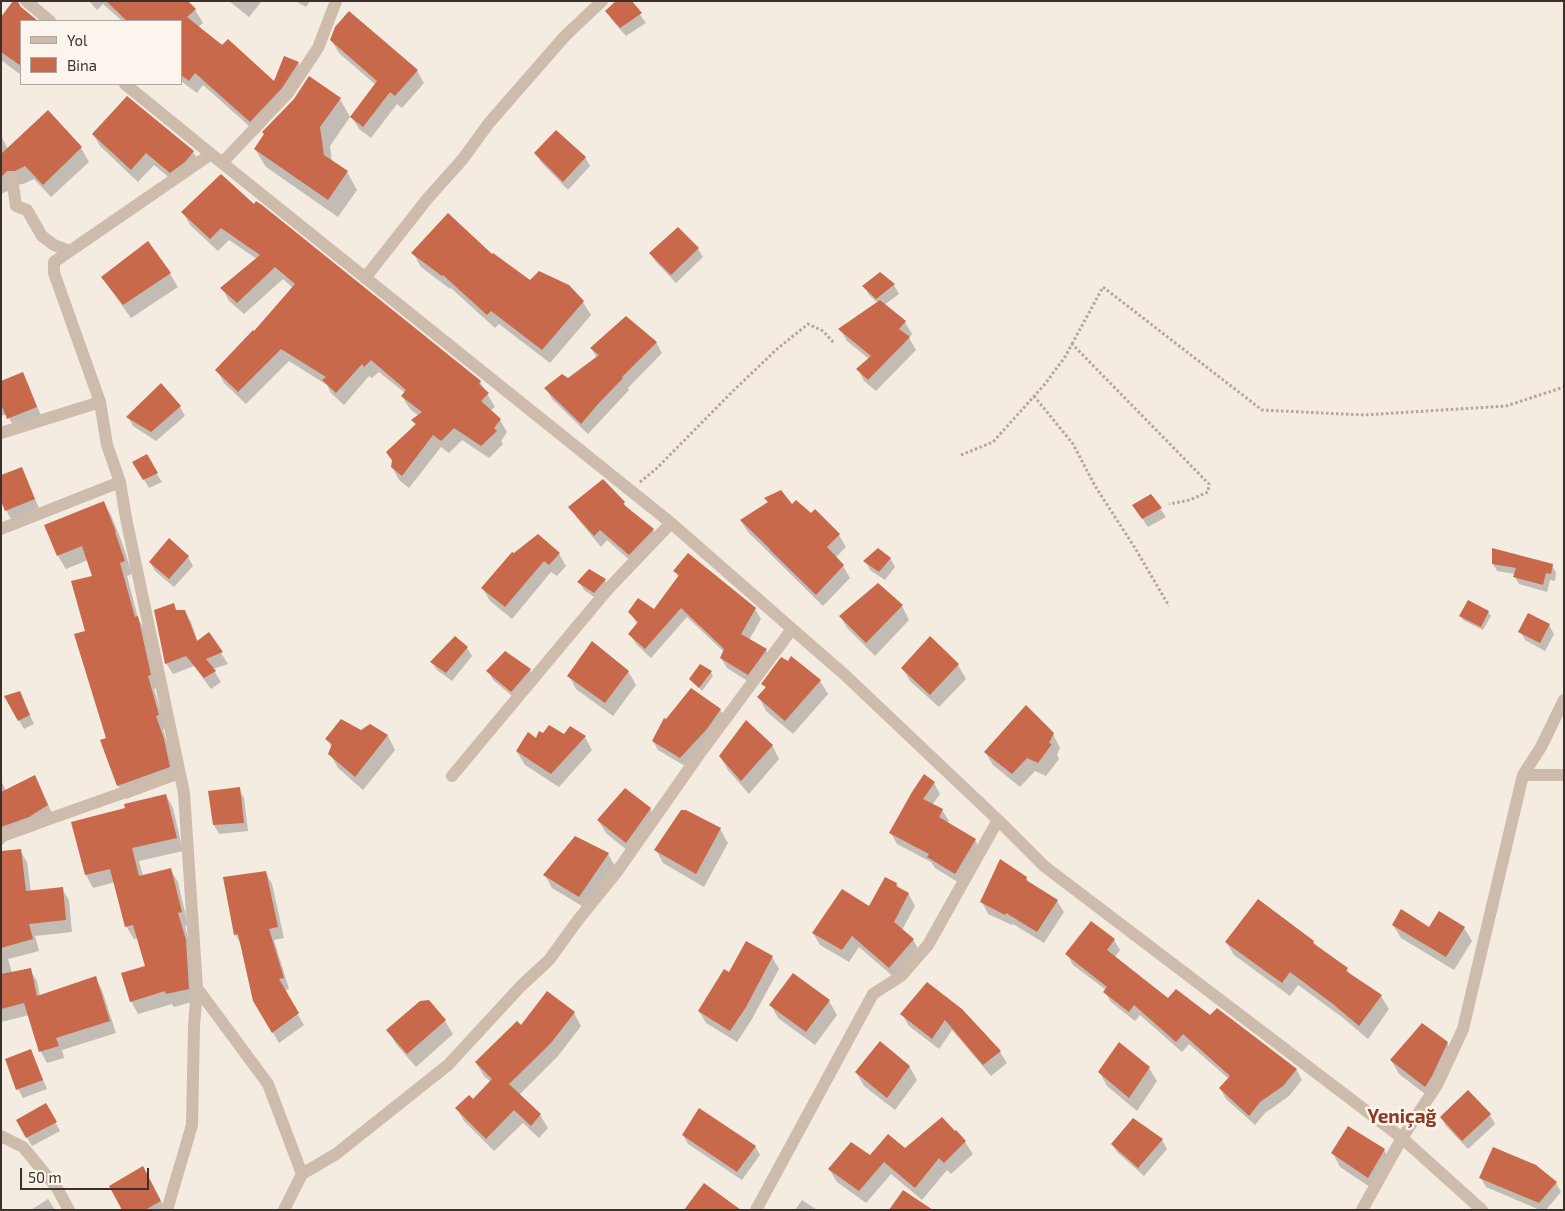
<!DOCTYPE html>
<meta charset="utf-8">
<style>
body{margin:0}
#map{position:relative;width:1565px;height:1211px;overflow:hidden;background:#f4ebe1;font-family:"Exo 2",sans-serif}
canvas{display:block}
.frame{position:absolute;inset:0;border:2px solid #3b302b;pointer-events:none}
.legend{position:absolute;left:20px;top:20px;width:162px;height:65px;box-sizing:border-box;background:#fbf5ee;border:1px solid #aea6a0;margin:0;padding:6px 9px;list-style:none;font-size:15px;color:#3b302b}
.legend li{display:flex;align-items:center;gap:10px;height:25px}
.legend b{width:25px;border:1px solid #aea6a0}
.scale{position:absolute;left:20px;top:1168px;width:129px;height:22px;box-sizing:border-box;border:2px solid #3b302b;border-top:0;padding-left:6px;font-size:15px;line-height:18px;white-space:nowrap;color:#3b302b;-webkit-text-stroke:4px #fbf5ee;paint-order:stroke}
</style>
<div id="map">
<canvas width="1565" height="1211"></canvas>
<div class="frame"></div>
<ul class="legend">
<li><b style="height:6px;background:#cdbbac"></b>Yol</li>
<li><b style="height:14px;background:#c8694b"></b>Bina</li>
</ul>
<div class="scale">50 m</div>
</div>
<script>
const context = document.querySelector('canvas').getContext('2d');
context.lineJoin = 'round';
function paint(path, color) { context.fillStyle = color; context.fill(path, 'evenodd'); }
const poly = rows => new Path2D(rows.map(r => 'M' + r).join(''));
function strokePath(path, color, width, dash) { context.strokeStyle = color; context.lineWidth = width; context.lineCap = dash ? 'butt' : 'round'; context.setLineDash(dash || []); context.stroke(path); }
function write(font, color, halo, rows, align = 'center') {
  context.font = font + ' "Exo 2",sans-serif'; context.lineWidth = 5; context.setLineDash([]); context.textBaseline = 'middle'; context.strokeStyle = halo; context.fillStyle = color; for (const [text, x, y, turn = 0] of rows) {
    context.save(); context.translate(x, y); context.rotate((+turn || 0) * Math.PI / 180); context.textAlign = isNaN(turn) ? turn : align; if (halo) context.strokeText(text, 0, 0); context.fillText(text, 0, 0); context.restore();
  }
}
paint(poly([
 [89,1,186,1,195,10,203,23,198,27,275,83,298,63,305,76,258,134,203,85,197,93,181,81,181,21,122,21,103,4,97,10],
 [229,1,262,1,249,17],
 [295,1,310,1,306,7],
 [630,1,646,23,626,36,612,20,607,11],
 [20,8,36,21,21,21,21,75,1,60,1,19],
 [331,40,417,71,424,83,402,108,397,104,371,138,359,129,352,117,376,85,339,53],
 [127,98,193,152,201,164,177,184,154,165,138,182,100,146,93,134],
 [340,99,350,117,330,146,332,162,347,172,357,190,338,217,266,167,255,149],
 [48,112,81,148,89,162,51,197,34,179,23,184,15,185,12,189,1,194,1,136,8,149],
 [536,153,585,157,590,166,568,190,541,162],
 [254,205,480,382,495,407,490,411,500,420,507,432,501,441,503,444,489,458,462,440,449,453,441,447,409,488,399,480,392,467,393,462,387,453,416,426,413,421,419,416,410,409,402,396,405,393,379,372,372,378,369,376,344,405,331,393,327,385,289,361,246,404,224,383,217,370,254,333,293,288,283,279,244,314,229,301,222,288,257,259,229,240,218,251,190,225,183,212],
 [678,228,698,249,703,257,676,283,656,262,650,253],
 [413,253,492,256,530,281,583,302,591,315,550,363,499,324,495,328,451,288,450,289,421,267],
 [170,274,178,287,131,318,111,290,103,277],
 [880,274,894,285,899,294,884,305,905,322,912,334,909,338,916,350,876,391,864,381,858,369,869,359,847,341,840,329,878,303,869,295,864,286],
 [656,342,662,353,628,388,629,390,588,434,552,399,546,388,567,380,597,358,591,348],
 [22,374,28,384,42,418,15,429,7,414,1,416,1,382],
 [160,385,180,407,185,416,156,441,133,426,128,417],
 [146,456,162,482,149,488,134,463],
 [21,469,39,508,11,519,6,510],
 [603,481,624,503,628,510,653,530,660,541,636,566,607,540,601,547,577,518,570,507],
 [1151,496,1166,517,1148,527,1139,514],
 [766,498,792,506,811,515,815,511,839,535,846,547,835,558,843,566,850,578,823,606,748,532,741,521,769,504],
 [103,502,111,515,123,545,132,574,127,576,138,618,145,630,158,688,154,689,166,728,163,730,171,753,177,780,126,799,118,785,86,632,94,577,88,560,66,569,58,556,46,526],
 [169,540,188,557,193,566,174,587,155,571,150,562],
 [559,554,566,566,557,576,551,572,512,619,490,601,483,589],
 [890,558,895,567,885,580,870,570,865,561],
 [1493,564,1552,565,1556,573,1555,581,1550,580,1547,592,1519,584,1515,577,1515,574,1497,571],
 [589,571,605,580,610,589,600,601,584,590,579,582],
 [675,571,755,609,761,619,749,640,766,650,772,660,754,685,727,668,721,658,724,652,687,617,651,658,636,644,630,634,637,624,630,612,655,611,679,578],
 [173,605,177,611,184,611,191,622,198,642,209,634,228,664,213,669,221,682,211,689,194,666,173,674,166,663],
 [902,606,909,620,875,656,848,629,840,616],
 [1488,612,1491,616,1483,630,1463,620,1461,616],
 [1549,625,1554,634,1545,651,1525,640,1520,631],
 [467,648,472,656,452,681,437,670,432,662],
 [791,658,820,681,828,694,793,734,766,711,759,697,766,689,763,684],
 [958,665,966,679,939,707,910,681,902,668],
 [530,670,535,679,517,700,493,680,488,671],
 [628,671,636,685,613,716,576,689,569,676],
 [711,672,713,676,702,691,691,679],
 [19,692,34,724,24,729,6,697],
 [720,710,726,718,685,766,658,750,653,741],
 [370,725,388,736,395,750,363,790,338,768,330,754,332,748,327,739,361,732],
 [1053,734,1060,748,1057,755,1059,759,1046,776,1035,771,1020,787,993,765,985,752],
 [565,736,585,737,592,750,559,787,525,765,517,752,536,740],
 [772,745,779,759,749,794,728,770,720,756],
 [34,776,55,819,37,830,6,841,1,846,1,780,6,791],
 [934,783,940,794,932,805,942,810,949,821,947,824,975,840,981,851,961,884,935,868,931,862,897,844,891,833],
 [239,789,244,798,248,831,219,834,214,825],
 [626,789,650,809,658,823,634,856,606,833,598,820],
 [166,795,173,808,183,851,139,861,143,876,170,869,178,882,188,925,185,926,192,954,195,1001,174,1007,172,1004,138,1014,131,1001,146,967,138,938,134,939,126,926,115,882,93,888,86,875,73,823,127,809],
 [720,829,728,843,704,887,663,863,656,850],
 [575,837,608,854,616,868,587,909,552,888,545,875],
 [20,850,27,862,31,892,62,889,69,900,72,932,35,936,39,951,8,959,12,973,30,970,37,981,40,996,95,978,102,990,116,1033,62,1050,64,1058,47,1063,41,1052,29,1015,1,1022,1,852],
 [266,873,272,884,284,938,274,940,289,989,284,991,304,1025,279,1043,254,1000,242,946,235,934],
 [1026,878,1029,883,1057,901,1064,912,1044,943,1013,924,1012,925,988,914,982,902],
 [897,884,899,889,908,893,915,906,902,930,913,940,920,952,896,979,859,947,849,962,820,945,813,933,870,907],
 [1393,925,1430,928,1464,928,1472,941,1454,970,1401,938],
 [1114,940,1120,950,1115,957,1168,1000,1210,1017,1296,1069,1302,1080,1289,1096,1265,1113,1255,1125,1226,1099,1220,1088,1229,1079,1189,1044,1182,1052,1140,1015,1135,1021,1111,1002,1105,992,1106,990,1073,965,1067,954],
 [1313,941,1317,948,1347,969,1350,975,1381,996,1389,1009,1368,1039,1342,1017,1298,985,1290,996,1234,955,1226,942],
 [772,957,779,969,752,1019,737,1042,706,1023,699,1011,729,974],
 [793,975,829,1001,837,1015,815,1045,778,1018,771,1005],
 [927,984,1000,1052,1007,1063,991,1076,952,1030,939,1049,909,1026,902,1014],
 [428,1001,445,1021,453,1034,416,1067,396,1044,388,1030],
 [574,1013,581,1026,558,1056,519,1095,540,1115,548,1128,539,1138,523,1123,494,1151,464,1121,457,1108,473,1100,491,1082,484,1076,476,1063],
 [1447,1043,1455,1057,1433,1100,1399,1074,1391,1060],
 [31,1051,47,1089,23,1098,18,1089],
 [909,1066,917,1080,895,1110,864,1086,856,1072],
 [1149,1068,1157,1081,1137,1111,1107,1086,1100,1073],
 [46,1105,60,1131,32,1146,17,1121],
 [1490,1115,1495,1124,1468,1149,1446,1126,1441,1117],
 [956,1132,965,1142,973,1154,951,1174,947,1170,922,1200,891,1174,866,1203,837,1182,829,1169,905,1150],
 [683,1135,755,1146,760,1155,742,1180,688,1144],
 [1162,1140,1167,1149,1144,1176,1117,1152,1112,1144],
 [1384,1150,1392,1163,1376,1191,1340,1167,1333,1153],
 [142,1168,166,1210,124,1210],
 [1481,1178,1556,1183,1561,1192,1546,1210,1540,1210,1486,1187],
 [48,1199,55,1210,31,1210],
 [802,1200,817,1210,795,1210]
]), '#0003');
paint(poly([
 [13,1,18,2,21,7,38,21,21,21,21,66,1,52,1,17],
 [106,1,188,1,196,9,187,17,222,45,228,39,274,81,284,56,299,62,282,88,250,122,195,73,189,81,181,75,181,21,127,21],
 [616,1,632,1,642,13,620,28,605,11],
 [349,11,418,70,395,96,390,92,363,127,350,117,377,81,330,40,335,27],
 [309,76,341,98,320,127,324,155,348,171,328,200,254,149,264,134,262,132,294,99],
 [127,96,194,151,185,162,170,173,146,153,131,170,92,134],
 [48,110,82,147,43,185,25,166,15,171,7,171,1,177,1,154],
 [556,130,586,157,563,182,534,153],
 [221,174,254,204,256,201,262,205,481,381,479,384,489,393,481,401,501,419,494,428,497,431,481,446,454,428,441,441,433,435,402,476,391,467,392,460,386,452,416,424,411,420,422,412,401,396,406,390,371,360,364,367,362,364,336,393,322,380,326,377,281,349,238,392,215,370,253,330,254,331,295,284,275,267,237,303,220,288,260,255,221,228,210,239,181,212],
 [448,213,492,254,493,253,530,280,539,271,569,285,584,301,542,350,491,311,487,315,443,275,442,276,411,253],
 [678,227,699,248,671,275,649,253],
 [148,241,171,273,123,305,101,277],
 [880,272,895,284,876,299,862,286],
 [880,300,906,321,899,329,910,337,868,380,856,369,871,356,838,329],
 [626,316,657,342,622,377,623,378,598,404,581,424,544,388,562,374,568,378,599,355,590,348],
 [23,372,37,407,7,419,1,404,1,381],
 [161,383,181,406,151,432,126,417],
 [147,454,158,473,143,480,132,462],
 [22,467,35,499,5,511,1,501,1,475],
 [603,479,625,502,623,504,654,529,629,555,600,530,594,536,568,507],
 [781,490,792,504,796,500,811,513,815,509,840,534,827,547,844,565,816,595,770,550,771,550,740,520,768,502,764,498],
 [1151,494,1162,508,1142,519,1132,505],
 [104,501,116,532,115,532,125,561,120,563,135,617,138,616,151,675,148,676,159,715,156,716,164,739,170,767,117,786,100,740,106,738,74,634,85,631,71,581,92,576,82,546,57,556,44,525],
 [538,534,560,553,549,565,544,561,505,607,481,588,512,552,514,553],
 [169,538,189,556,169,579,149,562],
 [878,548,891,558,879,572,863,561],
 [1492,548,1553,564,1551,574,1546,573,1543,585,1513,577,1516,568,1492,564],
 [688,553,756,608,741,634,767,649,748,675,720,658,724,649,681,608,645,649,628,634,638,622,628,612,638,598,654,609,679,575,673,571],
 [589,569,606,579,594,593,577,582],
 [878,583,903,605,866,643,839,616],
 [1468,600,1489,611,1481,627,1459,616],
 [174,603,176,610,185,610,197,641,209,632,223,652,206,659,216,671,204,678,186,656,165,664,154,610],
 [1528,613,1550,624,1540,643,1518,632],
 [455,636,468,647,446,673,430,662],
 [930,636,959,664,930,695,901,668],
 [592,641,629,671,605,703,567,676],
 [505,651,531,669,511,692,486,671],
 [791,656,821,680,785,721,757,697,766,687,761,684,781,657,788,661],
 [700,664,712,671,699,688,689,679],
 [691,688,721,709,706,730,680,758,652,741,664,718,666,719],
 [20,691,30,715,18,721,4,696],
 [1026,705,1054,733,1049,743,1052,744,1038,763,1027,758,1012,774,984,752],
 [341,719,361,730,370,724,388,735,355,777,328,754,332,744,325,739],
 [746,720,773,745,741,781,719,756],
 [549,725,564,734,570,726,586,736,551,774,516,751,528,732,536,738,539,731,543,733],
 [924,774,935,782,923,799,943,809,939,817,976,839,955,874,927,857,929,854,889,833,912,792],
 [35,775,48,805,29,817,1,827,1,792],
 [240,787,244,823,213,825,208,791],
 [625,788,651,808,626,843,597,820],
 [166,794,177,838,132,848,139,876,171,868,182,912,178,913,186,940,189,989,166,994,165,991,130,1002,121,973,145,966,133,925,125,927,110,869,85,875,71,822,125,808,124,804],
 [681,810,686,810,721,828,696,874,654,850],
 [575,836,609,853,579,897,543,875],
 [21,849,26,891,63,887,66,920,29,924,33,939,1,948,1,851],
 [1000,859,1027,877,1026,880,1058,900,1037,932,1006,913,1005,915,980,902],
 [266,871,278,927,269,929,284,978,279,979,299,1013,272,1033,253,1001,238,934,234,935,223,877],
 [885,877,897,883,896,886,909,893,894,922,914,939,889,968,852,936,842,950,812,933,842,889,869,906],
 [1258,899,1314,941,1313,943,1348,968,1346,971,1382,995,1359,1026,1333,1004,1290,972,1282,983,1225,942],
 [1401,909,1429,927,1439,911,1465,927,1446,957,1392,925],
 [1091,921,1115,939,1107,950,1168,998,1176,989,1210,1015,1217,1008,1297,1069,1283,1086,1260,1102,1249,1116,1219,1088,1230,1076,1183,1034,1176,1042,1134,1005,1129,1012,1103,992,1107,987,1065,954],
 [746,941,773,956,746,1007,730,1031,698,1011,724,969,729,972],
 [31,968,37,996,96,976,110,1021,56,1038,59,1046,39,1052,24,1003,1,1009,1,974],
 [793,973,830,1000,806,1032,769,1005],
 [927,982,962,1009,1001,1051,983,1065,945,1020,932,1039,900,1014],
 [547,991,575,1012,551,1043,509,1084,541,1114,531,1126,514,1110,486,1139,455,1108,469,1095,473,1099,492,1079,475,1062,517,1021,521,1025],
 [429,1000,446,1020,407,1054,386,1030,420,1001],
 [1422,1023,1448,1042,1432,1076,1425,1087,1390,1060],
 [880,1041,910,1066,887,1098,855,1072],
 [1119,1042,1150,1067,1129,1098,1098,1072],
 [31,1049,43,1080,16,1090,5,1059],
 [1468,1090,1491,1114,1462,1141,1440,1117],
 [46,1103,57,1122,26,1138,16,1120],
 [699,1108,756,1146,737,1172,682,1135],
 [942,1117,955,1131,956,1130,966,1141,944,1163,939,1158,915,1188,884,1162,859,1191,828,1169,851,1142,870,1155,888,1134,905,1148],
 [1133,1118,1163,1139,1138,1168,1111,1144],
 [1348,1126,1385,1149,1368,1178,1331,1153],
 [1493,1147,1536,1165,1557,1182,1539,1203,1479,1178],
 [143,1166,161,1201,145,1210,122,1210,109,1186],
 [704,1183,741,1210,684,1210],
 [903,1190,933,1210,889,1210]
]), '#c8694b');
strokePath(poly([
 [1072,344,1103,287,1262,410,1364,415,1506,406,1564,387],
 [1034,396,1073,444,1095,486,1135,548,1169,606],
 [961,455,993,442,1045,384,1065,357,1072,344,1209,484,1208,492,1190,500,1169,504],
 [640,482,656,469,731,393,777,349,808,324,823,331,834,343]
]), '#b9a596', 3, [2.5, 2.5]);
strokePath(poly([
 [26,1,50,21],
 [125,84,211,154,671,523,846,676,998,820,1044,866,1402,1138,1482,1210],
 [211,154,54,262,54,273,100,402,107,445,120,482,126,518,184,793,197,988,268,1084,302,1174],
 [222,163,288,93,318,48,336,1],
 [12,178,16,206,27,210,42,236,54,245,70,251],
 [365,278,428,198,462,160,489,123,565,36,602,1],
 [1,433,100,402],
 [1,529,120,482],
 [1523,775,1564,775],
 [452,776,609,588,671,523],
 [1,836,179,773],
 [1,1136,23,1147,57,1188,69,1210],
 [167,1210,192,1125,194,1026,197,988],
 [284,1210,302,1174,336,1154,448,1065,521,986,549,960,578,920,616,873,698,756,792,629],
 [756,1210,873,994,901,976,928,945,998,820],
 [1362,1210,1402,1138,1437,1085,1463,1029,1523,775,1541,747,1564,700]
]), '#cdbbac', 12);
write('bold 19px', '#8c3b22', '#fbf5ee', [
 ["Yeniçağ",1402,1117]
]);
</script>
